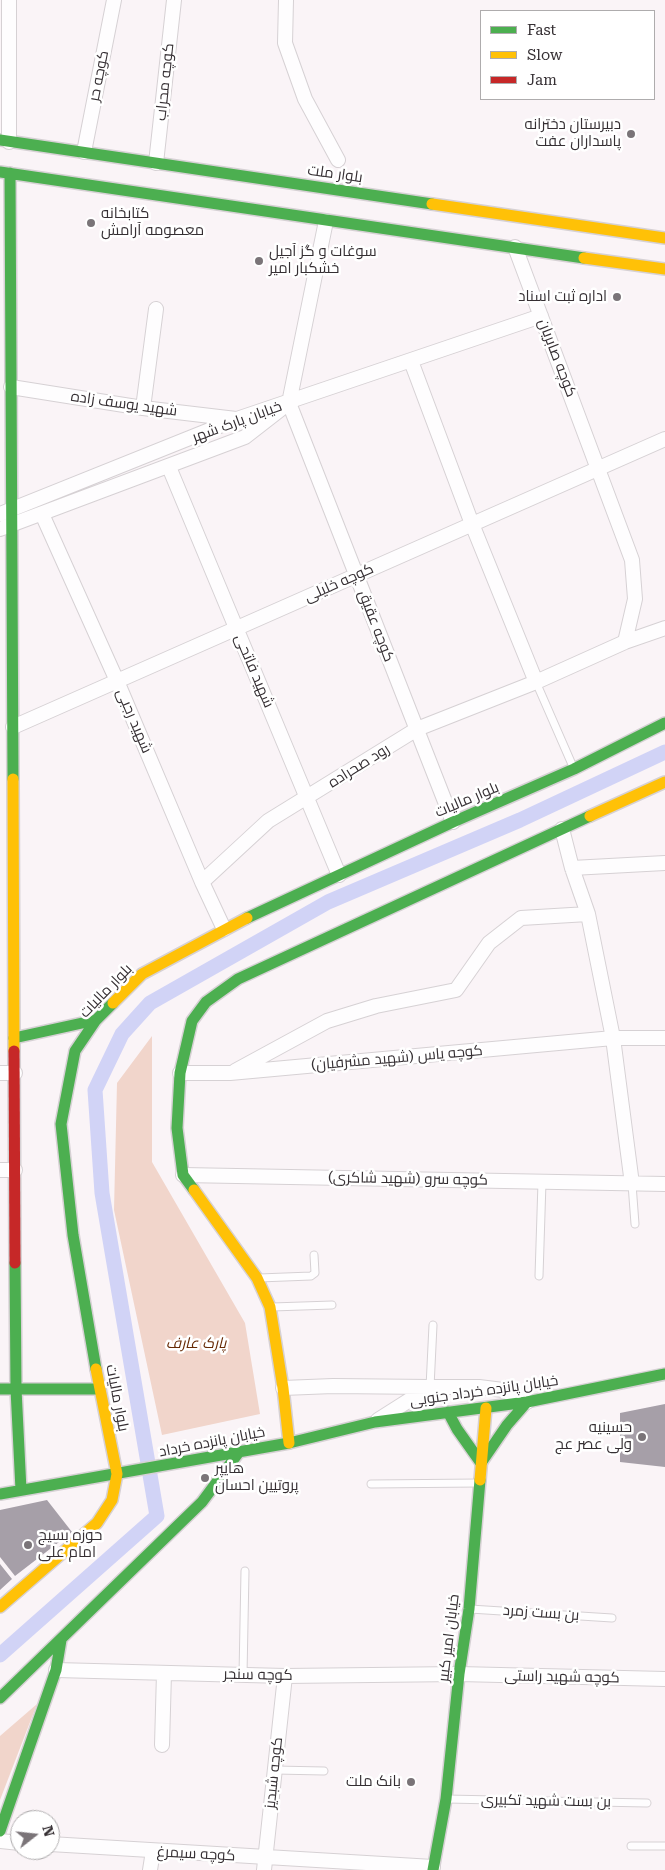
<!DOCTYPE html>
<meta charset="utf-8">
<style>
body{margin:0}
#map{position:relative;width:665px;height:1870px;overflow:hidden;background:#faf4f7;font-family:"Roboto Serif",serif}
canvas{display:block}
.legend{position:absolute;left:480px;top:10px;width:175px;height:90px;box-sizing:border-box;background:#fff;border:1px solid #aeacad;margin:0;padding:6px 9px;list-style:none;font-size:15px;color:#352f33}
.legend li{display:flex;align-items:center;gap:10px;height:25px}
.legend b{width:25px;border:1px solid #aeacad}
.north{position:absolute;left:10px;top:1810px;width:50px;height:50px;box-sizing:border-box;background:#fff;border:1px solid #aeacad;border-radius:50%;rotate:74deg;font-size:14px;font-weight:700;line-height:20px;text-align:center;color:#352f33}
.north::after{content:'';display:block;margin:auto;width:18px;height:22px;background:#7a7478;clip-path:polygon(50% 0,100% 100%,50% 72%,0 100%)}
</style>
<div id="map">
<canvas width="665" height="1870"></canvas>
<ul class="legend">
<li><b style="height:6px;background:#4caf50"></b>Fast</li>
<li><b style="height:6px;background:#ffc107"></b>Slow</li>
<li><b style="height:6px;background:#c62828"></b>Jam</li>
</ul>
<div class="north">N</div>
</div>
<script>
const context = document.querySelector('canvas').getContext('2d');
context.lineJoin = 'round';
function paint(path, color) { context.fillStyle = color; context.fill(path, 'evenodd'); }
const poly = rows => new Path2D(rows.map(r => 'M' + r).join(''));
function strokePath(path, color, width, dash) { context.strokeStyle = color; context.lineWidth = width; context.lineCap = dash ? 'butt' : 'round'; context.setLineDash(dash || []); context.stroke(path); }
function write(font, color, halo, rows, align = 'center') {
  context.font = font + ' "Roboto Serif",Cairo,serif'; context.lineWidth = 5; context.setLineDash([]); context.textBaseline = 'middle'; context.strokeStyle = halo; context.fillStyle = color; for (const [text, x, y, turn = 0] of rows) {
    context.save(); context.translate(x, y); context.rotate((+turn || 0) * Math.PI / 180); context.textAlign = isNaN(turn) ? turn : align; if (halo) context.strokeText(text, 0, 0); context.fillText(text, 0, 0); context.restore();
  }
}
paint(poly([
 [152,1036,152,1162,245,1323,260,1414,162,1435,114,1210,117,1083],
 [37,1704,0,1800,0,1736]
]), '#f1d5cb');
strokePath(poly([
 [0,1655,157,1516,102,1193,95,1090,122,1034,150,1003,328,902,520,820,665,752]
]), '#d1d3f6', 15);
paint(poly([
 [665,1404,665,1467,620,1462,620,1413],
 [47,1500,72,1532,15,1576,0,1557,0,1510],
 [0,1564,12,1579,0,1590]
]), '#a69fa8');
const lane = poly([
 [536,682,574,769],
 [632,1184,635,1224],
 [539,1276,542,1182],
 [259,1278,311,1276,315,1273,314,1255],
 [272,1307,332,1305],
 [430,1387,433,1325],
 [371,1484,479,1483],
 [470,1609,612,1618],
 [243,1675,245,1571],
 [275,1770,324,1771],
 [446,1799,647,1803],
 [631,1846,665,1846]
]);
const street = poly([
 [9,0,9,142],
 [286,0,285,43,305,99,338,160],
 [84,152,114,0],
 [156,163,174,0],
 [515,247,632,560,635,599,625,642],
 [411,361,472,524,536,682,625,642,665,628],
 [11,387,143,408,236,419],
 [289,403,453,822],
 [289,403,326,221],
 [143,408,156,309],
 [169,467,339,875],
 [0,514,237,419,541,316],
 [42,514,117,681,202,882,224,929],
 [0,529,245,437,281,409],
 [13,727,665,439],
 [562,829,572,868,588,914,613,1038,632,1184],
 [572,868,665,863],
 [202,882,268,821,417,729,536,682],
 [235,1071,327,1021,376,1006,456,990,489,943,521,918,588,914],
 [0,1073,15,1073],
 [180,1073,230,1073,613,1038,665,1038],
 [0,1170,15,1170],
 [183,1175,665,1184],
 [430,1387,479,1387,503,1390,527,1402],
 [283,1388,333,1386,430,1387,378,1420],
 [56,1670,285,1676,459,1674,665,1679],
 [162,1745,164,1673],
 [0,1841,20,1843],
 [50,1844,433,1867],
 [150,1870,153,1851],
 [264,1870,285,1676]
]);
const fast = poly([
 [0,140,432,204],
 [0,172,584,258],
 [10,173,13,779],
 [247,918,453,822,574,769,665,723],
 [14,1038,96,1020],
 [194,1190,183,1175,177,1128,180,1073,192,1021,206,1002,238,979,590,816],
 [15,1263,16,1389,21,1490],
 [96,1369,73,1235,61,1124,75,1051,96,1020,113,1003],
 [0,1389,99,1389],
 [448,1412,457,1429,481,1463,507,1425,527,1402],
 [0,1494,289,1443,375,1422,527,1402,665,1374],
 [0,1698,202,1502,239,1452],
 [0,1831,56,1670,61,1640],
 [433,1870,446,1799,459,1674,469,1609,480,1480]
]);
const slow = poly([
 [432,204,665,238],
 [584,258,665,269],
 [13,779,14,1051],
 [590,816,665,782],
 [113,1003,142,974,247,918],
 [194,1190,257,1278,270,1307,283,1388,289,1443],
 [480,1480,486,1408],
 [0,1607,97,1523,112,1500,117,1474,96,1369]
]);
const jam = poly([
 [14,1051,15,1263]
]);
strokePath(lane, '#d6d1d4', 9);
strokePath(street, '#d6d1d4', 16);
strokePath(fast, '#d6d1d4', 14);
strokePath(slow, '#d6d1d4', 14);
strokePath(jam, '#d6d1d4', 14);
strokePath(lane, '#fefdfe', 7);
strokePath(street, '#fefdfe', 14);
strokePath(fast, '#4caf50', 11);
strokePath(slow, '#ffc107', 11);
strokePath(jam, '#c62828', 11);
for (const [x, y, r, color] of [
 [631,134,5,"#7a7478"],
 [91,223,5,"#7a7478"],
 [259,261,5,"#7a7478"],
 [617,297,5,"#7a7478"],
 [642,1437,5,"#7a7478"],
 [205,1478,5,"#7a7478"],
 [28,1545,5,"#7a7478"],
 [411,1782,5,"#7a7478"]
]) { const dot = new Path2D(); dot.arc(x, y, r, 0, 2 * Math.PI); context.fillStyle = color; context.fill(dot); strokePath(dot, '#fff', 2); }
write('15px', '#352f33', '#fff', [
 ["کوچه حر",99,76,-79],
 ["کوچه محراب",165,82,-84],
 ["بلوار ملت",335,174,8],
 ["کوچه صابریان",557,358,69],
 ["شهید یوسف زاده",124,404,8],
 ["خیابان پارک شهر",237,422,-20],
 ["کوچه خلیلی",339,583,-24],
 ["کوچه عقیق",376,626,69],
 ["شهید فاتحی",254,671,67],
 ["شهید رجبی",134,721,67],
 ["رود صحراده",359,766,-32],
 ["بلوار مالیات",467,800,-23],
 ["بلوار مالیات",106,991,-46],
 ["کوچه یاس (شهید مشرفیان)",397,1058,-5],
 ["کوچه سرو (شهید شاکری)",408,1179,1],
 ["خیابان پانزده خرداد جنوبی",484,1391,-8],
 ["بلوار مالیات",117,1398,79],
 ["خیابان پانزده خرداد",212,1442,-11],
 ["بن بست زمرد",541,1613,4],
 ["خیابان امیر کبیر",449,1638,-83],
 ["کوچه سنجر",258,1675,1],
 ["کوچه شهید راستی",562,1677,1],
 ["کوچه شبدیز",274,1773,-84],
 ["بن بست شهید تکبیری",546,1801,1],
 ["کوچه سیمرغ",196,1854,3]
]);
write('15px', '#352f33', '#fff', [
 ["دبیرستان دخترانه",621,125],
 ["پاسداران عفت",621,142],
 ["کتابخانه",101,214,"left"],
 ["معصومه آرامش",101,231,"left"],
 ["سوغات و گز آجیل",269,252,"left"],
 ["خشکبار امیر",269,269,"left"],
 ["اداره ثبت اسناد",607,297],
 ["حسینیه",632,1428],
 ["ولی عصر عج",632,1445],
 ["هایپر",215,1469,"left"],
 ["پروتیین احسان",215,1486,"left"],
 ["حوزه بسیج",38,1536,"left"],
 ["امام علی",38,1553,"left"],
 ["بانک ملت",401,1782]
], 'right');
write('italic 15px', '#662904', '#fff', [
 ["پارک عارف",196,1344]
]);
</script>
